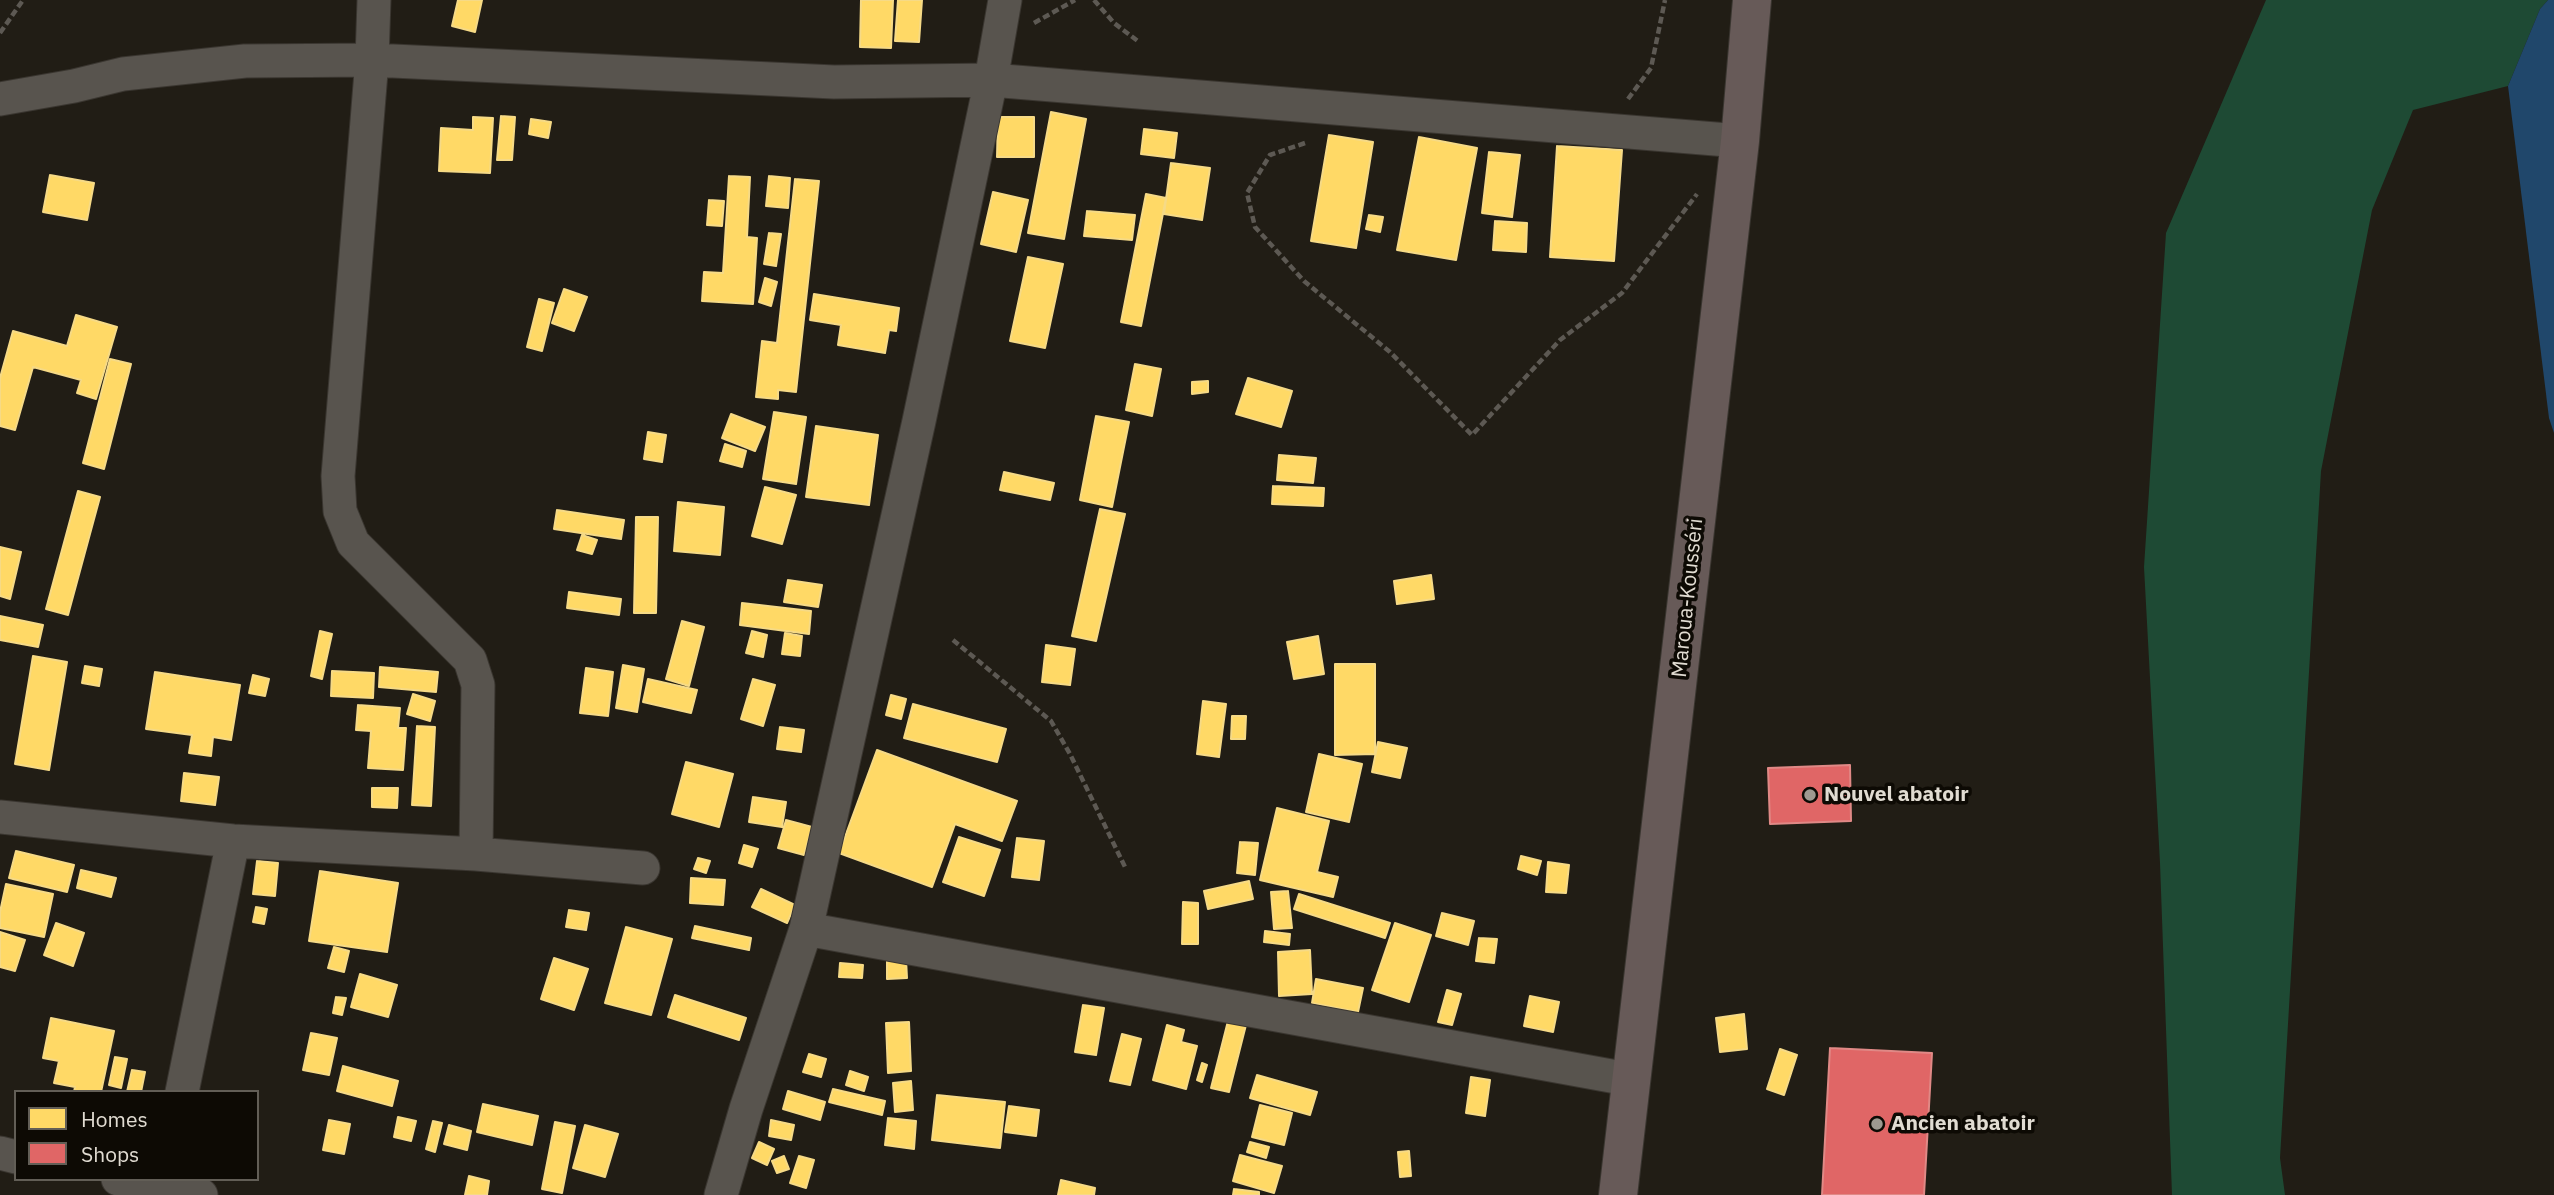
<!DOCTYPE html>
<meta charset="utf-8">
<style>
body{margin:0}
#map{position:relative;width:2554px;height:1195px;overflow:hidden;background:#211d15;font-family:"IBM Plex Sans",sans-serif}
canvas{display:block}
.legend{position:absolute;left:14px;top:1090px;width:245px;height:91px;box-sizing:border-box;background:#0d0a04;border:2px solid #625e56;margin:0;padding:9px 12px;list-style:none;font-size:21px;color:#e1dcd2}
.legend li{display:flex;align-items:center;gap:14px;height:35px}
.legend b{width:35px;border:2px solid #625e56}
</style>
<div id="map">
<canvas width="2554" height="1195"></canvas>
<ul class="legend">
<li><b style="height:19px;background:#ffd966"></b>Homes</li>
<li><b style="height:19px;background:#e06666"></b>Shops</li>
</ul>
</div>
<script>
const context = document.querySelector('canvas').getContext('2d');
context.lineJoin = 'round';
function paint(path, color) { context.fillStyle = color; context.fill(path, 'evenodd'); }
const poly = rows => new Path2D(rows.map(r => 'M' + r).join(''));
function strokePath(path, color, width, dash) { context.strokeStyle = color; context.lineWidth = width; context.lineCap = dash ? 'butt' : 'round'; context.setLineDash(dash || []); context.stroke(path); }
function write(font, color, halo, rows, align = 'center') {
  context.font = font + ' "IBM Plex Sans",sans-serif'; context.lineWidth = 7; context.setLineDash([]); context.textBaseline = 'middle'; context.strokeStyle = halo; context.fillStyle = color; for (const [text, x, y, turn = 0] of rows) {
    context.save(); context.translate(x, y); context.rotate((+turn || 0) * Math.PI / 180); context.textAlign = isNaN(turn) ? turn : align; if (halo) context.strokeText(text, 0, 0); context.fillText(text, 0, 0); context.restore();
  }
}
paint(poly([
 [2266,0,2548,0,2540,9,2508,86,2413,110,2372,210,2321,471,2280,1158,2285,1195,2172,1195,2160,863,2144,567,2166,233]
]), '#1e4a34');
paint(poly([
 [2548,0,2554,0,2554,433,2549,418,2508,86,2540,9]
]), '#20476b');
const homes = poly([
 [458,0,482,0,475,32,452,26,458,0],
 [861,0,893,0,891,48,860,47,861,0],
 [898,0,922,0,919,42,895,41,898,0],
 [1051,112,1086,119,1064,239,1028,233,1051,112],
 [501,116,515,117,512,160,497,160,501,116],
 [473,117,493,118,490,173,439,171,441,128,473,130,473,117],
 [998,117,1034,117,1034,157,997,157,998,117],
 [531,119,551,122,548,138,529,134,531,119],
 [1144,129,1177,133,1174,158,1141,154,1144,129],
 [1329,135,1373,142,1356,248,1311,241,1329,135],
 [1419,137,1477,148,1456,260,1397,250,1419,137],
 [1557,146,1622,150,1614,261,1550,257,1557,146],
 [1489,152,1520,155,1512,217,1482,213,1489,152],
 [1171,163,1210,168,1202,220,1164,214,1171,163],
 [50,175,94,183,87,220,43,212,50,175],
 [729,176,750,177,747,237,757,238,753,304,702,301,704,272,723,273,729,176],
 [769,176,790,178,788,208,766,206,769,176],
 [795,179,819,181,796,392,778,390,778,399,756,397,762,341,777,343,795,179],
 [993,192,1028,200,1016,252,981,244,993,192],
 [1146,194,1166,198,1141,326,1121,322,1146,194],
 [709,200,724,201,722,226,707,225,709,200],
 [1087,211,1135,215,1132,240,1084,236,1087,211],
 [1369,215,1383,217,1380,232,1366,229,1369,215],
 [1495,221,1527,223,1526,252,1493,250,1495,221],
 [769,233,781,234,776,266,764,264,769,233],
 [1028,257,1063,264,1045,348,1010,341,1028,257],
 [765,278,777,282,771,306,759,302,765,278],
 [564,289,587,297,574,331,552,323,564,289],
 [814,294,899,308,896,331,889,330,885,353,838,345,841,325,810,320,814,294],
 [539,299,554,303,542,351,527,347,539,299],
 [76,315,117,327,96,399,77,393,81,380,33,367,15,430,0,426,0,378,13,331,67,346,76,315],
 [110,359,131,364,104,469,83,463,110,359],
 [1135,364,1161,369,1152,416,1126,410,1135,364],
 [1248,378,1292,391,1281,427,1236,414,1248,378],
 [1208,381,1208,392,1192,394,1192,382,1208,381],
 [774,412,806,417,796,484,763,479,774,412],
 [731,414,765,427,755,451,722,438,731,414],
 [1096,416,1129,422,1112,507,1080,500,1096,416],
 [816,426,878,435,869,505,806,497,816,426],
 [648,432,666,435,662,462,644,459,648,432],
 [725,444,746,451,742,467,720,461,725,444],
 [1279,455,1316,458,1313,483,1277,480,1279,455],
 [1004,472,1054,483,1050,500,1000,490,1004,472],
 [1273,486,1324,488,1323,506,1272,504,1273,486],
 [765,487,796,495,782,544,752,536,765,487],
 [78,491,100,497,68,615,46,609,78,491],
 [678,502,724,507,720,555,674,551,678,502],
 [1100,509,1125,514,1096,641,1072,636,1100,509],
 [557,510,624,520,621,539,554,529,557,510],
 [636,517,658,517,656,613,634,613,636,517],
 [582,535,597,540,592,554,577,550,582,535],
 [0,547,21,552,10,599,0,596,0,547],
 [1431,575,1434,599,1397,604,1394,581,1431,575],
 [788,580,822,585,818,607,784,602,788,580],
 [569,592,621,599,619,615,567,608,569,592],
 [742,603,811,611,809,634,740,625,742,603],
 [0,616,43,625,38,647,0,640,0,616],
 [682,621,704,627,689,686,666,679,682,621],
 [320,631,332,634,322,679,311,676,320,631],
 [752,631,767,635,763,657,746,653,752,631],
 [785,633,802,636,800,656,782,654,785,633],
 [1318,636,1324,674,1294,679,1287,642,1318,636],
 [1046,645,1075,649,1070,685,1042,682,1046,645],
 [33,656,67,662,49,770,15,764,33,656],
 [1335,664,1375,664,1375,754,1335,755,1335,664],
 [623,665,644,669,637,712,616,708,623,665],
 [85,666,102,669,99,686,82,683,85,666],
 [380,667,438,672,436,692,379,687,380,667],
 [586,668,613,672,608,716,580,713,586,668],
 [332,671,374,673,373,698,331,696,332,671],
 [155,672,240,685,231,740,213,737,211,756,189,753,192,735,146,729,155,672],
 [253,675,269,679,265,696,249,693,253,675],
 [648,679,697,690,691,713,643,702,648,679],
 [753,679,775,685,763,726,741,719,753,679],
 [413,694,435,701,430,721,407,714,413,694],
 [891,695,906,699,901,719,886,715,891,695],
 [1203,701,1226,704,1219,757,1197,754,1203,701],
 [913,704,1006,729,997,762,904,738,913,704],
 [358,705,400,708,398,728,406,728,403,770,368,768,371,731,356,730,358,705],
 [1232,716,1246,716,1245,739,1231,739,1232,716],
 [417,726,435,727,431,806,412,805,417,726],
 [780,727,804,730,801,752,777,749,780,727],
 [1378,742,1407,748,1400,778,1372,772,1378,742],
 [877,750,1017,801,1002,841,955,824,932,887,839,853,877,750],
 [1319,754,1362,764,1349,822,1306,812,1319,754],
 [686,762,733,774,719,827,672,814,686,762],
 [184,773,219,777,215,805,181,801,184,773],
 [372,788,398,788,397,808,372,807,372,788],
 [753,797,786,802,782,827,749,822,753,797],
 [1277,808,1329,821,1317,872,1338,877,1333,897,1260,880,1277,808],
 [786,820,812,827,804,855,778,848,786,820],
 [959,837,1000,850,984,896,943,882,959,837],
 [1017,838,1044,841,1039,880,1012,877,1017,838],
 [1240,842,1258,843,1255,875,1237,873,1240,842],
 [744,845,758,849,752,867,739,863,744,845],
 [16,851,74,865,67,892,9,878,16,851],
 [1521,856,1541,861,1537,875,1518,869,1521,856],
 [698,858,710,861,706,873,694,869,698,858],
 [257,861,278,863,275,896,253,894,257,861],
 [1548,862,1569,865,1566,893,1546,892,1548,862],
 [81,870,116,878,111,897,77,888,81,870],
 [320,871,398,883,387,952,309,941,320,871],
 [691,878,725,880,723,905,690,903,691,878],
 [1249,881,1253,899,1208,909,1204,891,1249,881],
 [6,884,53,894,44,937,0,928,0,912,6,884],
 [761,889,795,905,787,923,752,907,761,889],
 [1288,891,1292,928,1274,929,1271,892,1288,891],
 [1299,894,1390,923,1385,938,1294,909,1299,894],
 [1183,902,1198,903,1198,944,1182,944,1183,902],
 [256,907,267,909,264,924,253,922,256,907],
 [569,910,589,913,586,930,566,927,569,910],
 [1442,913,1474,921,1468,945,1436,936,1442,913],
 [56,923,84,933,73,966,44,955,56,923],
 [1395,923,1431,935,1409,1002,1372,990,1395,923],
 [695,926,751,938,749,950,692,938,695,926],
 [626,927,672,939,651,1015,605,1003,626,927],
 [1265,931,1290,934,1289,945,1264,942,1265,931],
 [0,932,25,940,15,971,0,967,0,932],
 [1479,938,1497,939,1494,963,1476,961,1479,938],
 [334,947,349,951,344,972,328,968,334,947],
 [1310,950,1312,994,1279,996,1278,952,1310,950],
 [554,958,588,969,574,1010,541,999,554,958],
 [887,959,906,959,907,978,887,979,887,959],
 [840,963,863,965,862,978,839,977,840,963],
 [360,974,397,985,388,1017,351,1007,360,974],
 [1316,979,1363,988,1358,1012,1312,1003,1316,979],
 [1447,990,1461,994,1452,1025,1438,1022,1447,990],
 [675,995,746,1018,739,1040,668,1017,675,995],
 [1530,996,1559,1002,1553,1032,1524,1026,1530,996],
 [336,997,346,998,342,1015,333,1013,336,997],
 [1083,1005,1104,1008,1096,1055,1075,1052,1083,1005],
 [1744,1014,1747,1049,1720,1052,1716,1018,1744,1014],
 [1229,1017,1247,1021,1229,1092,1211,1088,1229,1017],
 [51,1018,114,1031,101,1092,74,1092,75,1087,54,1083,59,1061,43,1058,51,1018],
 [909,1022,911,1071,888,1073,886,1023,909,1022],
 [1167,1025,1184,1030,1181,1042,1197,1046,1186,1089,1153,1080,1167,1025],
 [311,1033,337,1038,329,1075,303,1070,311,1033],
 [1122,1034,1141,1039,1130,1085,1110,1081,1122,1034],
 [1780,1049,1797,1055,1784,1095,1767,1089,1780,1049],
 [809,1054,826,1059,821,1077,803,1072,809,1054],
 [115,1057,127,1059,121,1088,109,1085,115,1057],
 [1202,1063,1207,1065,1202,1082,1197,1080,1202,1063],
 [343,1066,398,1081,392,1106,337,1091,343,1066],
 [132,1070,145,1072,141,1092,127,1092,132,1070],
 [850,1071,868,1077,864,1091,846,1085,850,1071],
 [1257,1075,1317,1092,1310,1115,1250,1098,1257,1075],
 [1471,1077,1490,1080,1485,1116,1466,1113,1471,1077],
 [911,1081,913,1110,895,1112,893,1083,911,1081],
 [833,1089,885,1101,882,1115,829,1102,833,1089],
 [788,1091,825,1102,820,1120,783,1109,788,1091],
 [937,1095,1005,1102,1000,1148,932,1140,937,1095],
 [483,1104,538,1116,532,1145,477,1132,483,1104],
 [1260,1105,1292,1113,1284,1145,1252,1137,1260,1105],
 [1009,1106,1039,1110,1036,1136,1005,1132,1009,1106],
 [398,1117,416,1121,411,1141,394,1137,398,1117],
 [888,1118,916,1121,914,1149,885,1145,888,1118],
 [329,1120,350,1124,344,1154,323,1150,329,1120],
 [771,1120,794,1125,791,1140,769,1136,771,1120],
 [433,1121,442,1123,435,1152,426,1149,433,1121],
 [555,1122,575,1126,562,1193,542,1189,555,1122],
 [449,1125,471,1131,467,1150,444,1144,449,1125],
 [585,1125,618,1134,605,1177,573,1168,585,1125],
 [759,1142,774,1149,767,1165,752,1158,759,1142],
 [1250,1142,1269,1147,1266,1158,1247,1152,1250,1142],
 [1409,1151,1411,1176,1400,1177,1398,1152,1409,1151],
 [1240,1155,1282,1166,1274,1193,1233,1181,1240,1155],
 [784,1156,789,1169,777,1173,772,1161,784,1156],
 [799,1156,814,1160,806,1188,790,1183,799,1156],
 [469,1176,489,1181,487,1195,465,1195,469,1176],
 [1061,1180,1095,1188,1094,1195,1058,1195,1061,1180],
 [1234,1189,1259,1192,1259,1195,1233,1195,1234,1189]
]);
paint(homes, '#ffd966');
strokePath(homes, '#f6da86', 2);
const shops = poly([
 [1850,765,1851,821,1770,824,1768,768,1850,765],
 [1830,1048,1932,1053,1924,1195,1822,1195,1830,1048]
]);
paint(shops, '#e06666');
strokePath(shops, '#e08986', 2);
const minor = poly([
 [374,0,372,60,338,476,340,511,353,543,470,660,478,685,476,854],
 [0,99,74,86,123,74,245,61,372,60,834,82,991,80,1740,141],
 [0,817,233,841,476,854,643,868],
 [806,929,1633,1080],
 [182,1092,233,841],
 [0,1153,16,1157],
 [118,1179,201,1195],
 [721,1195,746,1109,806,929,919,421,991,80,1005,0]
]);
const highway = poly([
 [1618,1195,1740,141,1752,0]
]);
strokePath(minor, '#3a3630', 35);
strokePath(highway, '#3a3630', 40);
strokePath(poly([
 [1094,0,1114,23,1139,42],
 [1034,23,1075,0],
 [0,33,23,0],
 [1628,99,1651,68,1665,0],
 [1305,143,1270,155,1247,193,1255,227,1304,281,1390,352,1472,435,1560,340,1622,293,1697,194],
 [953,640,1051,721,1070,754,1126,869]
]), '#5d5953', 4.5, [7, 3.5]);
strokePath(minor, '#58544e', 33);
strokePath(highway, '#675a58', 38);
for (const [x, y, r, color] of [
 [1810,795,7,"#9e9990"],
 [1877,1124,7,"#9e9990"]
]) { const dot = new Path2D(); dot.arc(x, y, r, 0, 2 * Math.PI); context.fillStyle = color; context.fill(dot); strokePath(dot, '#0d0a04', 2.5); }
write('21px', '#e1dcd2', '#0d0a04', [
 ["Maroua-Kousséri",1688,598,-84]
]);
write('bold 21px', '#e1dcd2', '#0d0a04', [
 ["Nouvel abatoir",1824,795],
 ["Ancien abatoir",1891,1124]
], 'left');
</script>
